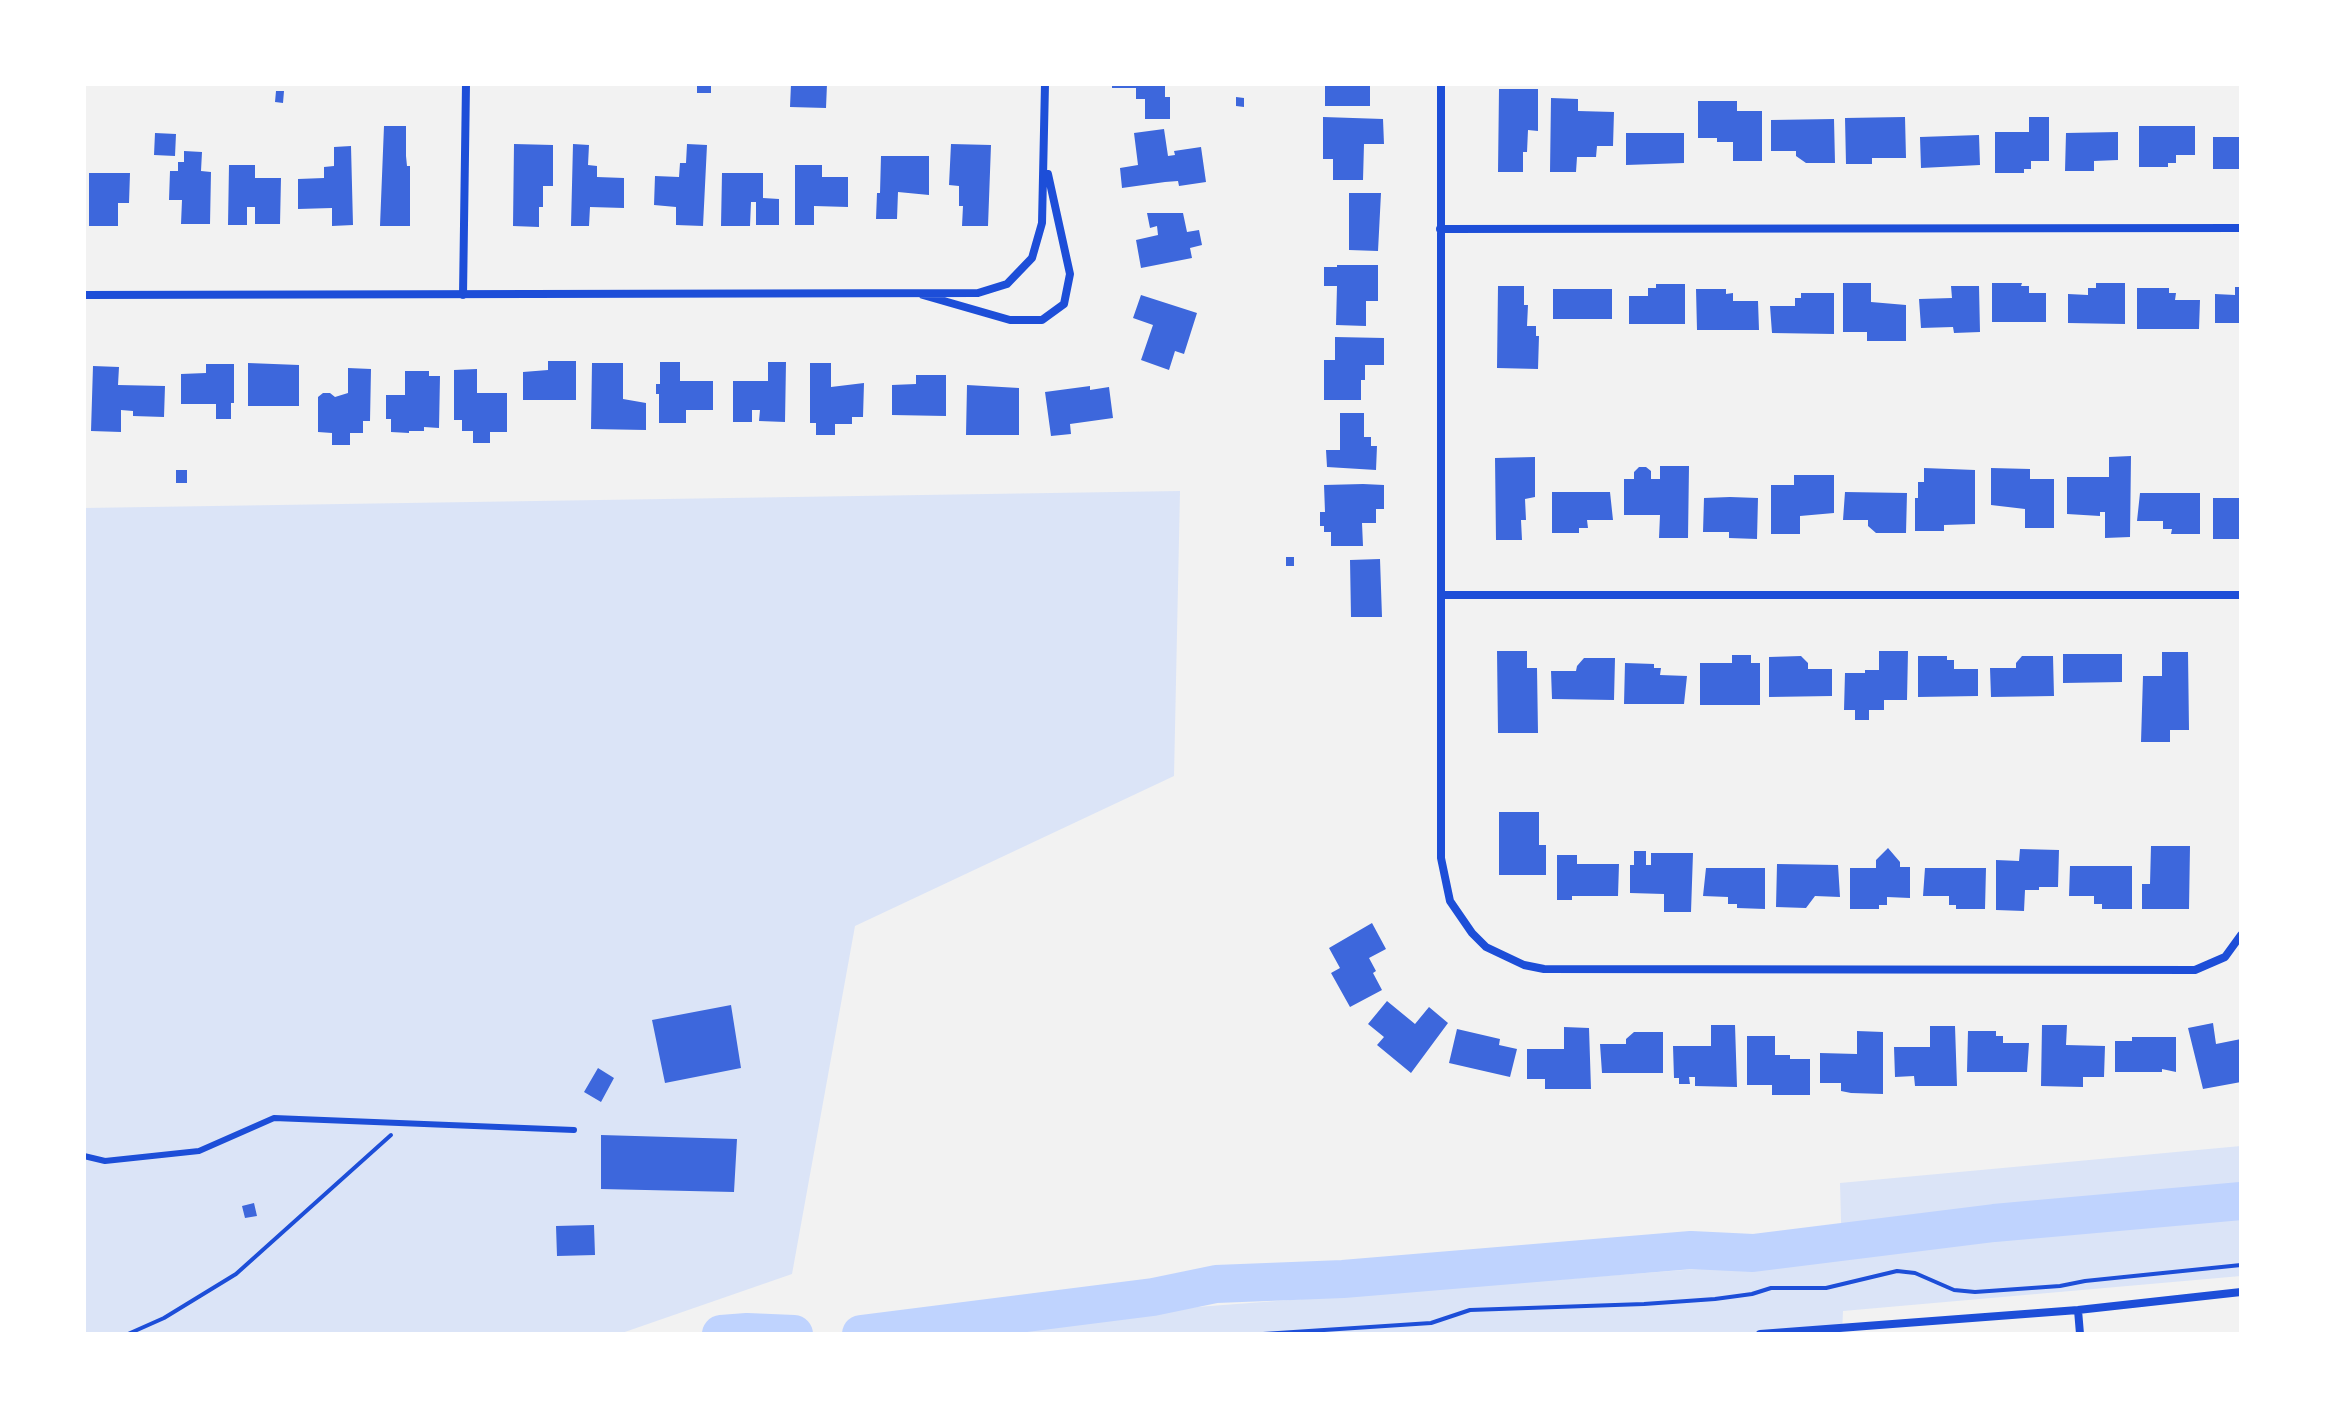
<!DOCTYPE html>
<style>
body{margin:0}
#map{position:relative;width:2325px;height:1418px;overflow:hidden;background:#f2f2f2;font-family:Barlow,sans-serif}
canvas{display:block}
.frame{position:absolute;inset:0;border:86px solid #fff;pointer-events:none}
</style>
<div id="map">
<canvas width="2325" height="1418"></canvas>
<div class="frame"></div>
</div>
<script>
const context = document.querySelector('canvas').getContext('2d');
context.lineJoin = 'round';
function paint(path, color) { context.fillStyle = color; context.fill(path, 'evenodd'); }
const poly = rows => new Path2D(rows.map(r => 'M' + r).join(''));
function strokePath(path, color, width, dash) { context.strokeStyle = color; context.lineWidth = width; context.lineCap = dash ? 'butt' : 'round'; context.setLineDash(dash || []); context.stroke(path); }
paint(poly([
 [1180,491,1174,776,855,926,792,1274,619,1334,84,1334,84,508],
 [2241,1146,2241,1276,1843,1311,1842,1334,842,1334,1842,1258,1840,1183]
]), '#dbe4f7');
strokePath(poly([
 [721,1334,747,1332,794,1334],
 [861,1334,1153,1297,1216,1284,1343,1279,1691,1250,1753,1253,1994,1223,2241,1201]
]), '#bfd3fe', 38);
paint(poly([
 [697,84,711,84,711,93,697,93],
 [791,84,827,84,826,108,790,107],
 [1112,84,1165,84,1165,97,1170,97,1170,119,1145,119,1145,99,1136,99,1136,88,1112,88],
 [1335,84,1370,84,1370,106,1325,106,1325,86,1335,86],
 [1499,89,1538,89,1538,131,1528,130,1527,152,1523,152,1523,172,1498,172],
 [276,91,284,91,283,103,275,102],
 [1236,97,1244,98,1244,107,1236,106],
 [1551,98,1578,99,1578,111,1614,112,1613,146,1597,146,1596,157,1577,157,1576,172,1550,172],
 [1698,101,1737,101,1737,111,1762,111,1762,161,1733,161,1733,142,1717,142,1717,138,1698,138],
 [1323,117,1383,119,1384,144,1364,144,1363,180,1333,180,1333,159,1323,159],
 [1905,117,1906,158,1872,158,1872,164,1846,164,1845,118],
 [2029,117,2049,117,2049,161,2031,161,2031,169,2024,169,2024,173,1995,173,1995,132,2029,132],
 [1834,119,1835,163,1806,163,1796,156,1796,151,1771,151,1771,120],
 [384,126,406,126,406,156,407,166,410,166,410,226,380,226],
 [2139,126,2195,126,2195,155,2176,155,2176,163,2168,163,2168,167,2139,167],
 [1164,129,1168,156,1175,155,1174,151,1201,147,1206,182,1179,186,1178,181,1165,182,1122,188,1120,168,1138,165,1134,133],
 [2118,132,2118,160,2094,161,2094,171,2065,171,2066,133],
 [155,133,176,134,175,156,154,155],
 [1626,133,1684,133,1684,163,1626,165],
 [1979,135,1980,165,1921,168,1920,137],
 [2213,137,2241,137,2241,169,2213,169],
 [514,144,553,145,553,186,543,186,543,207,539,207,539,227,513,226],
 [573,144,589,145,588,165,597,166,597,177,624,178,624,208,590,207,589,226,571,226],
 [687,144,707,145,703,226,676,225,676,207,654,205,655,176,679,177,680,163,686,163],
 [951,144,991,145,988,226,962,226,963,206,959,206,959,186,949,185],
 [351,146,353,225,332,226,332,208,298,209,298,179,324,178,324,167,334,166,334,147],
 [184,151,202,152,201,171,211,172,210,224,181,224,182,200,169,200,170,171,178,171,178,162,184,162],
 [881,156,929,156,929,195,898,192,897,219,876,219,877,193,880,193],
 [229,165,255,165,255,178,281,178,280,224,255,224,255,207,247,207,247,225,228,225],
 [795,165,822,165,822,177,848,177,848,207,814,206,814,225,795,225],
 [89,173,130,173,129,203,118,203,118,226,89,226],
 [722,173,763,173,763,198,779,199,779,225,756,225,756,202,751,202,750,226,721,226],
 [1349,193,1381,193,1378,251,1349,250],
 [1147,213,1183,213,1187,232,1199,230,1202,245,1190,248,1192,258,1141,268,1136,240,1158,235,1157,226,1150,228],
 [1337,265,1378,265,1378,301,1366,301,1366,326,1336,325,1337,286,1324,286,1324,267,1337,267],
 [1843,283,1871,283,1871,302,1906,305,1906,341,1867,341,1867,332,1843,332],
 [1992,283,2022,283,2021,286,2029,286,2029,293,2046,293,2046,322,1992,322],
 [2096,283,2125,283,2125,324,2068,323,2068,294,2088,295,2088,288,2096,288],
 [1656,284,1685,284,1685,324,1629,324,1629,296,1648,296,1648,288,1656,288],
 [1498,286,1524,286,1524,305,1528,305,1527,326,1536,326,1536,336,1539,336,1538,369,1497,368],
 [1951,286,1979,286,1980,332,1954,333,1953,327,1921,328,1919,299,1952,298],
 [2235,287,2241,287,2241,323,2215,323,2215,294,2235,295],
 [2137,288,2169,288,2169,293,2176,293,2175,300,2200,300,2199,329,2137,329],
 [1553,289,1612,289,1612,319,1553,319],
 [1696,289,1726,289,1726,294,1733,293,1733,301,1758,301,1759,330,1697,330],
 [1801,293,1834,293,1834,334,1772,333,1770,306,1795,306,1795,298,1801,298],
 [1141,295,1197,313,1184,354,1175,351,1169,370,1141,360,1153,325,1133,318],
 [1335,337,1384,338,1384,365,1365,365,1365,380,1361,380,1361,400,1324,400,1324,360,1335,360],
 [548,361,576,361,576,400,523,400,523,372,548,370],
 [660,362,680,362,680,381,713,381,713,410,686,410,686,423,659,423,659,394,656,394,656,384,660,384],
 [768,362,786,362,785,422,759,421,760,410,752,410,752,422,733,422,733,381,768,381],
 [248,363,299,365,299,406,248,406],
 [592,363,623,363,623,399,646,403,646,430,591,429],
 [810,363,831,363,831,387,864,383,863,417,852,417,852,424,835,424,835,435,816,435,816,423,810,423],
 [206,364,234,364,234,403,231,403,231,419,216,419,216,404,181,404,181,374,206,373],
 [93,366,119,367,118,385,165,386,164,417,133,416,133,411,121,410,121,432,91,431],
 [348,368,371,369,370,421,363,421,363,433,350,433,350,445,332,445,332,433,318,432,318,397,323,393,330,393,335,397,348,393],
 [477,369,477,393,507,393,507,432,490,432,490,443,473,443,473,431,462,431,462,420,454,420,454,370],
 [405,371,429,371,429,376,440,376,439,428,424,427,424,431,409,431,409,433,391,432,391,419,386,419,386,395,405,395],
 [916,375,946,375,946,416,892,415,892,385,916,384],
 [967,385,1019,388,1019,435,966,435],
 [1090,386,1090,390,1109,387,1113,418,1070,424,1071,434,1051,436,1045,392],
 [1340,413,1364,413,1364,437,1371,437,1371,446,1377,446,1376,470,1327,467,1326,450,1340,450],
 [2131,456,2130,537,2105,538,2105,512,2100,512,2100,516,2067,514,2067,477,2109,477,2109,457],
 [1535,457,1535,497,1525,499,1526,520,1521,520,1522,540,1496,540,1495,458],
 [1660,466,1689,466,1688,538,1659,538,1660,515,1624,515,1624,479,1634,479,1634,472,1639,467,1646,467,1651,471,1651,479,1660,479],
 [1924,468,1975,470,1975,524,1944,525,1944,531,1915,531,1915,498,1918,498,1918,482,1924,482],
 [1991,468,2030,469,2030,479,2054,479,2054,528,2025,528,2025,509,1991,505],
 [176,470,187,470,187,483,176,483],
 [1794,475,1834,475,1834,513,1800,516,1800,534,1771,534,1771,485,1794,485],
 [1363,484,1384,485,1384,509,1376,509,1376,523,1362,523,1363,546,1331,546,1331,532,1324,532,1324,526,1320,526,1320,512,1325,512,1324,485],
 [1552,492,1610,492,1613,520,1587,520,1588,528,1579,528,1579,533,1552,533],
 [1845,492,1907,493,1906,533,1876,533,1868,526,1868,520,1843,520],
 [2140,493,2200,493,2200,534,2171,534,2172,529,2163,529,2163,521,2137,521],
 [1730,497,1758,498,1757,539,1729,538,1729,532,1703,532,1704,498],
 [2213,498,2241,498,2241,539,2213,539],
 [1286,557,1294,557,1294,566,1286,566],
 [1380,559,1382,617,1351,617,1350,560],
 [1497,651,1527,651,1527,668,1537,668,1538,733,1498,733],
 [1879,651,1908,651,1907,700,1884,700,1884,710,1869,710,1869,720,1855,720,1855,710,1844,710,1845,673,1865,673,1865,670,1879,670],
 [2162,652,2188,652,2189,730,2170,730,2170,742,2141,742,2143,676,2162,676],
 [2063,654,2122,654,2122,682,2063,683],
 [1732,655,1751,655,1751,663,1760,663,1760,705,1700,705,1700,663,1732,663],
 [1801,656,1808,663,1808,669,1832,669,1832,696,1769,697,1769,657],
 [1918,656,1947,656,1947,660,1954,660,1954,669,1978,669,1978,696,1918,697],
 [2022,656,2053,656,2054,696,1991,697,1990,668,2016,668,2016,663],
 [1584,658,1615,658,1614,700,1552,699,1551,671,1576,671,1577,666],
 [1625,663,1654,664,1654,668,1661,668,1660,675,1687,676,1684,704,1624,704],
 [1499,812,1539,812,1539,845,1546,845,1546,875,1499,875],
 [2151,846,2190,846,2189,909,2142,909,2142,884,2150,884],
 [1888,848,1900,862,1900,867,1910,867,1910,898,1887,897,1887,905,1879,905,1879,909,1850,909,1850,868,1876,868,1876,860],
 [2020,849,2059,850,2058,887,2039,887,2039,890,2025,890,2024,911,1996,910,1996,860,2019,861],
 [1634,851,1646,851,1646,865,1651,865,1651,853,1693,853,1691,912,1664,912,1664,894,1630,893,1630,865,1634,865],
 [1557,855,1577,855,1577,864,1619,864,1618,896,1572,896,1572,900,1557,900],
 [1777,864,1838,865,1840,897,1815,896,1806,908,1776,907],
 [2070,866,2132,866,2132,909,2102,909,2102,904,2094,904,2094,896,2069,896],
 [1706,868,1765,868,1765,909,1737,908,1737,904,1728,904,1728,897,1703,896],
 [1925,868,1986,868,1985,909,1956,909,1956,905,1949,905,1949,896,1923,896],
 [1372,923,1386,949,1369,958,1376,971,1373,973,1382,990,1350,1007,1331,973,1340,968,1329,948],
 [1387,1001,1415,1024,1429,1007,1448,1023,1411,1073,1377,1045,1384,1037,1368,1024],
 [731,1005,741,1068,665,1083,652,1020],
 [2213,1023,2216,1044,2241,1039,2241,1082,2203,1089,2188,1028],
 [1711,1025,1735,1025,1737,1087,1695,1086,1695,1077,1689,1077,1690,1084,1679,1084,1679,1078,1674,1078,1673,1046,1711,1046],
 [2042,1025,2067,1025,2066,1045,2105,1046,2104,1077,2083,1077,2083,1087,2041,1086],
 [1930,1026,1955,1026,1957,1086,1915,1086,1914,1076,1895,1077,1894,1047,1930,1047],
 [1564,1027,1589,1028,1591,1089,1545,1089,1545,1079,1527,1079,1527,1049,1564,1049],
 [1457,1029,1500,1039,1499,1045,1517,1049,1510,1077,1449,1063],
 [1857,1031,1883,1032,1883,1094,1851,1093,1841,1091,1841,1083,1820,1083,1820,1053,1857,1054],
 [1968,1031,1996,1031,1996,1036,2003,1036,2003,1043,2029,1043,2027,1072,1967,1072],
 [1634,1032,1663,1032,1663,1073,1602,1073,1600,1044,1626,1044,1626,1039],
 [1747,1036,1775,1036,1775,1055,1790,1055,1790,1059,1810,1059,1810,1095,1772,1095,1772,1085,1747,1085],
 [2132,1037,2176,1037,2176,1072,2162,1069,2162,1072,2115,1072,2115,1041,2132,1041],
 [598,1068,614,1078,601,1102,584,1092],
 [601,1135,737,1139,734,1192,601,1189],
 [254,1203,257,1216,245,1218,242,1206],
 [594,1225,595,1255,557,1256,556,1226]
]), '#3d67dc');
strokePath(poly([
 [128,1334,164,1318,236,1274,391,1135],
 [1263,1334,1431,1323,1470,1310,1644,1304,1715,1299,1752,1294,1771,1288,1826,1288,1897,1271,1915,1273,1954,1290,1975,1292,2060,1286,2085,1281,2241,1265]
]), '#1d4ed8', 4);
strokePath(poly([
 [84,1156,105,1161,199,1151,274,1118,574,1130]
]), '#1d4ed8', 6);
strokePath(poly([
 [1441,84,1441,858,1450,901,1472,933,1486,947,1524,965,1544,969,2195,970,2225,957,2241,935],
 [1440,229,2241,228],
 [84,295,978,293,1007,284,1032,258,1042,223,1045,84],
 [463,295,466,84],
 [923,295,1010,320,1042,320,1064,304,1070,274,1048,174],
 [1441,595,2241,595],
 [2078,1310,2080,1334],
 [1760,1334,2078,1310,2241,1292]
]), '#1d4ed8', 8);
</script>
